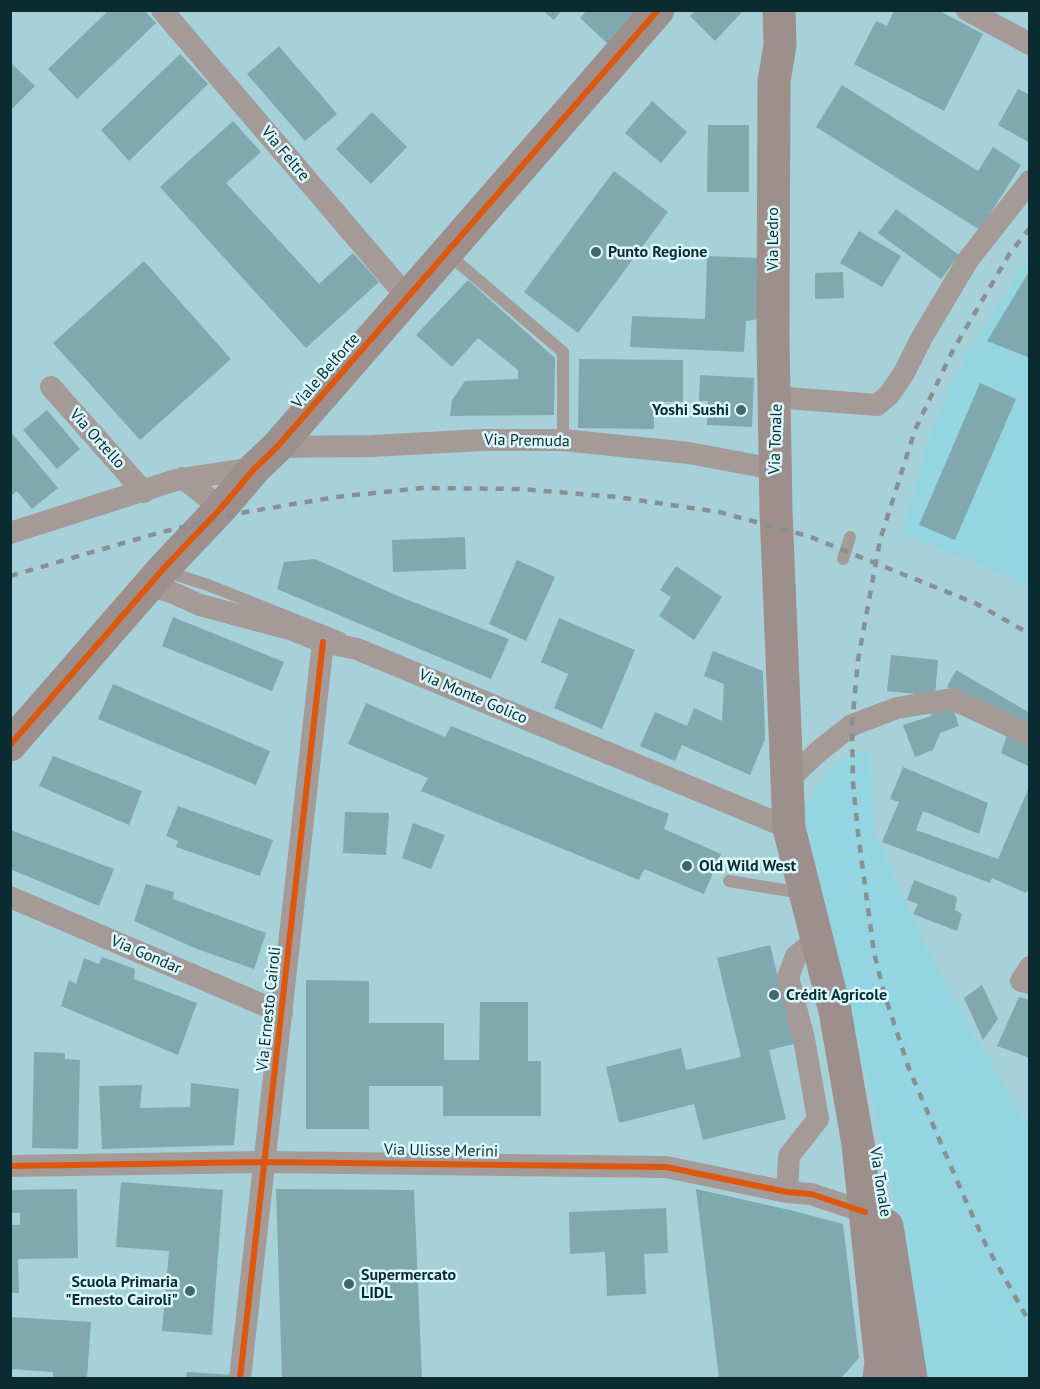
<!DOCTYPE html>
<meta charset="utf-8">
<style>
body{margin:0}
#map{position:relative;width:1040px;height:1389px;overflow:hidden;background:#a7d1d8;font-family:"PT Sans",sans-serif}
canvas{display:block}
.frame{position:absolute;inset:0;border:12px solid #0a2c31;pointer-events:none}
</style>
<div id="map">
<canvas width="1040" height="1389"></canvas>
<div class="frame"></div>
</div>
<script>
const context = document.querySelector('canvas').getContext('2d');
context.lineJoin = 'round';
function paint(path, color) { context.fillStyle = color; context.fill(path, 'evenodd'); }
const poly = rows => new Path2D(rows.map(r => 'M' + r).join(''));
function strokePath(path, color, width, dash) { context.strokeStyle = color; context.lineWidth = width; context.lineCap = dash ? 'butt' : 'round'; context.setLineDash(dash || []); context.stroke(path); }
function write(font, color, halo, rows, align = 'center') {
  context.font = font + ' "PT Sans",sans-serif'; context.lineWidth = 5; context.setLineDash([]); context.textBaseline = 'middle'; context.strokeStyle = halo; context.fillStyle = color; for (const [text, x, y, turn = 0] of rows) {
    context.save(); context.translate(x, y); context.rotate((+turn || 0) * Math.PI / 180); context.textAlign = isNaN(turn) ? turn : align; if (halo) context.strokeText(text, 0, 0); context.fillText(text, 0, 0); context.restore();
  }
}
paint(poly([
 [1029,257,1029,586,902,532,932,427,966,355],
 [870,749,874,832,926,946,983,1050,1029,1125,1029,1378,926,1378,883,1146,803,811,835,762]
]), '#93d6e1');
paint(poly([
 [109,10,144,10,156,23,77,99,48,69],
 [542,10,562,10,554,20],
 [587,10,641,10,609,45,580,18],
 [696,10,740,10,742,12,715,41,690,16],
 [894,10,938,10,983,34,944,111,854,64,876,21,887,26],
 [279,46,337,114,305,141,247,74],
 [180,54,208,84,129,161,101,130],
 [10,62,35,86,10,111],
 [842,85,978,171,993,147,1021,165,980,230,816,127],
 [1018,89,1030,95,1030,143,998,125],
 [652,101,687,132,661,163,625,133],
 [372,112,407,147,371,184,336,149],
 [233,121,261,152,226,183,319,284,353,253,379,282,306,348,160,187],
 [708,125,749,125,749,192,707,192],
 [614,171,668,212,578,333,524,292],
 [896,209,959,255,941,279,878,233],
 [859,231,901,256,882,287,840,263],
 [707,256,760,258,759,319,746,321,744,352,630,347,632,316,705,319],
 [144,261,231,359,140,440,53,343],
 [1030,270,1030,358,987,341],
 [843,272,844,298,815,299,815,273],
 [468,280,555,358,554,415,450,416,452,400,465,381,518,379,518,370,478,338,452,367,416,335],
 [579,359,683,360,683,402,654,402,654,429,578,428],
 [700,375,754,378,752,427,707,425,708,401,699,401],
 [980,383,1016,399,955,540,919,525],
 [47,410,80,449,57,469,23,430],
 [10,431,58,488,32,509,17,491,10,497],
 [465,537,466,569,393,572,392,540],
 [315,559,398,596,509,639,491,679,277,589,284,562],
 [517,560,555,577,526,641,489,624],
 [676,566,722,597,694,640,659,616,671,597,660,590],
 [173,617,284,662,272,691,162,646],
 [559,618,635,650,602,729,554,708,568,674,541,662],
 [713,651,763,671,765,739,750,775,682,745,675,761,640,746,655,712,687,726,694,708,722,721,724,684,704,676],
 [891,655,938,660,935,696,887,691],
 [956,670,1030,713,1030,730,947,687],
 [113,684,270,751,256,785,98,719],
 [951,702,959,726,940,733,933,750,915,757,903,725,931,716,933,705],
 [366,703,445,737,451,726,669,814,664,829,721,854,704,894,644,869,639,880,421,791,428,778,348,744],
 [1007,735,1030,744,1030,767,1001,753],
 [53,756,142,791,129,825,39,786],
 [903,767,988,803,979,834,923,811,916,830,998,859,1030,785,1030,886,1026,893,992,878,990,883,882,842,899,802,890,799],
 [178,806,273,840,260,876,176,847,178,841,166,836],
 [345,812,389,813,386,855,343,853],
 [413,823,445,835,431,869,402,858],
 [10,830,114,869,99,906,10,869],
 [914,880,957,897,955,910,962,914,957,931,913,914,918,904,907,900],
 [146,884,174,892,173,899,266,933,254,969,197,949,134,921],
 [770,945,794,1044,769,1050,786,1119,703,1140,694,1104,619,1123,606,1067,681,1048,686,1070,741,1057,717,958],
 [102,957,135,969,134,979,197,1003,178,1055,61,1006,69,980,76,984,84,958,99,964],
 [306,980,369,981,369,1023,444,1023,444,1060,479,1060,480,1002,528,1002,528,1061,541,1061,541,1116,443,1116,443,1086,369,1086,369,1129,306,1129],
 [982,985,998,1019,983,1040,964,998],
 [1019,997,1030,1000,1030,1058,997,1046],
 [34,1052,65,1053,65,1059,80,1060,78,1149,32,1148],
 [191,1083,239,1089,234,1145,102,1149,99,1086,142,1085,140,1108,190,1107],
 [121,1182,223,1190,212,1335,162,1331,169,1251,116,1247],
 [77,1189,78,1258,18,1259,19,1293,10,1293,10,1225,20,1225,20,1213,10,1213,10,1190],
 [276,1189,414,1190,422,1378,282,1378],
 [696,1189,794,1211,843,1224,859,1358,841,1378,719,1378],
 [666,1208,668,1253,644,1254,646,1294,607,1296,605,1252,570,1254,569,1212],
 [10,1317,91,1322,87,1378,53,1378,53,1372,10,1369],
 [187,1372,232,1375,232,1378,186,1378]
]), '#80a8ae');
strokePath(poly([
 [448,254,563,352,563,440],
 [843,559,850,537],
 [165,568,180,576,208,585,341,638],
 [729,881,802,893]
]), '#a49a98', 12);
strokePath(poly([
 [162,10,408,298],
 [967,10,1030,44],
 [51,387,144,492],
 [774,397,877,405,889,395,904,373,921,339,968,260,1030,181],
 [277,447,372,446,483,440,563,440,689,453,774,469],
 [183,478,221,508],
 [10,533,176,480,255,468],
 [150,586,171,592,200,605,290,629,323,642,357,649,789,828],
 [787,781,819,751,852,725,897,708,952,699,1030,735],
 [10,897,282,1013],
 [1030,967,1021,981,1030,983],
 [10,1166,265,1162,666,1167,787,1192,811,1194,865,1212],
 [787,1192,789,1156,818,1119,804,1039,788,977,796,956,817,939],
 [240,1378,323,642]
]), '#a49a98', 22);
strokePath(poly([
 [779,10,780,45,774,81,773,335,776,511,789,828,835,1011,858,1144,881,1363,879,1378],
 [10,745,165,567,221,508,255,468,277,447,658,10],
 [887,1226,911,1378]
]), '#9c8f8c', 33);
strokePath(poly([
 [1030,228,1010,253,952,352,915,430,880,540,858,660,852,725,853,783,858,833,874,953,885,996,909,1069,961,1190,986,1245,1030,1323],
 [10,576,158,533,246,512,336,497,422,488,521,489,617,497,719,512,808,536,977,604,1030,634]
]), '#889192', 4.5, [8, 8]);
strokePath(poly([
 [10,745,165,567,221,508,255,468,277,447,658,10],
 [10,1166,265,1162,666,1167,787,1192,811,1194,865,1212],
 [240,1378,323,642]
]), '#dd570e', 6);
for (const [x, y, r, color] of [
 [596,252,6,"#41666b"],
 [741,410,6,"#41666b"],
 [687,866,6,"#41666b"],
 [774,995,6,"#41666b"],
 [349,1284,6,"#41666b"],
 [190,1291,6,"#41666b"]
]) { const dot = new Path2D(); dot.arc(x, y, r, 0, 2 * Math.PI); context.fillStyle = color; context.fill(dot); strokePath(dot, '#dbf8fd', 2); }
write('16px', '#0a2c31', '#dbf8fd', [
 ["Via Feltre",285,154,50],
 ["Via Ledro",773,239,-90],
 ["Viale Belforte",326,371,-49],
 ["Via Ortello",97,439,48],
 ["Via Tonale",776,439,-88],
 ["Via Premuda",527,441,1],
 ["Via Monte Golico",473,697,23],
 ["Via Gondar",146,955,23],
 ["Via Ernesto Cairoli",269,1009,-84],
 ["Via Ulisse Merini",441,1151,1],
 ["Via Tonale",880,1182,81]
]);
write('bold 16px', '#0a2c31', '#dbf8fd', [
 ["Punto Regione",608,252],
 ["Yoshi Sushi",729,410,"right"],
 ["Old Wild West",699,866],
 ["Crédit Agricole",786,995],
 ["Supermercato",361,1275],
 ["LIDL",361,1293],
 ["Scuola Primaria",178,1282,"right"],
 ["\"Ernesto Cairoli\"",178,1300,"right"]
], 'left');
</script>
